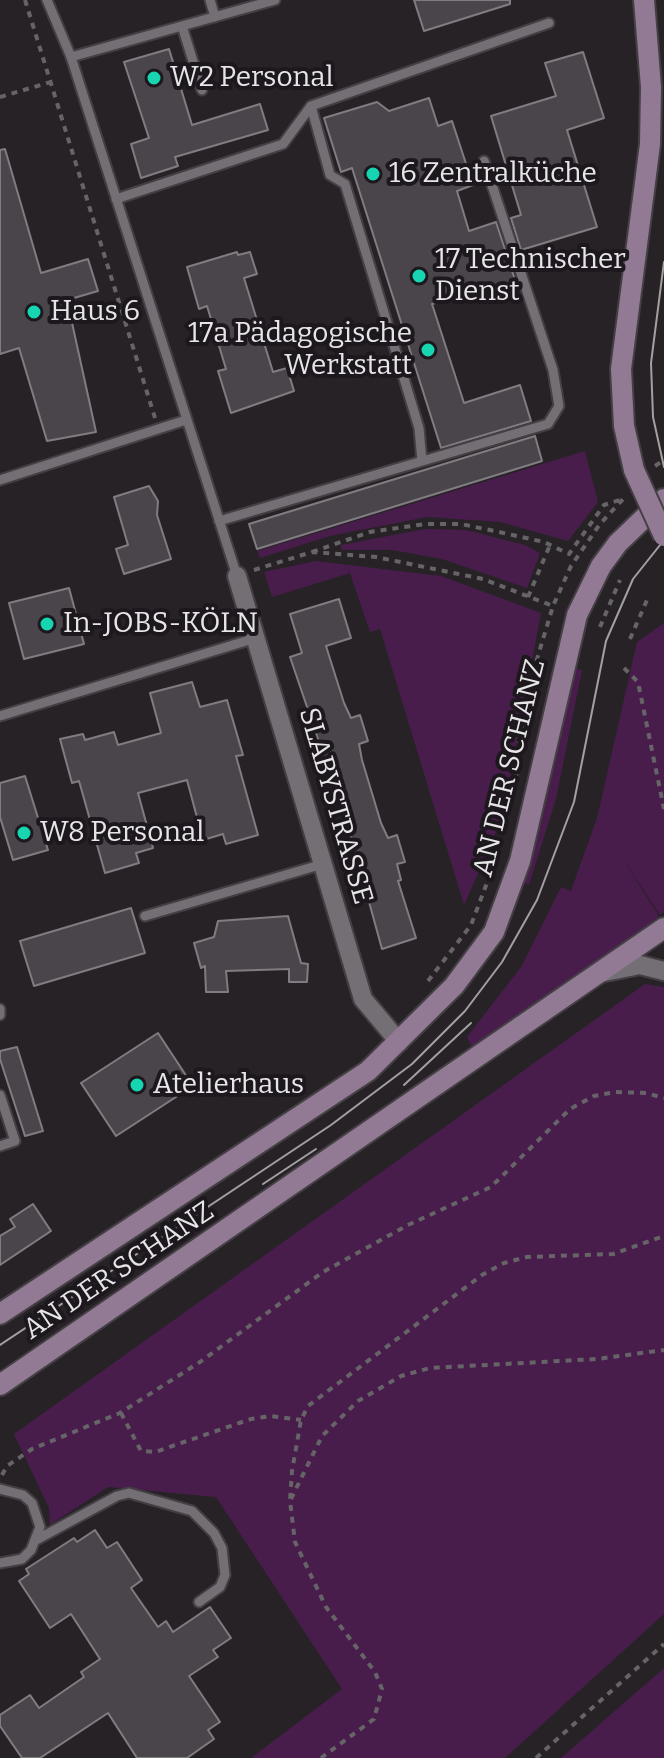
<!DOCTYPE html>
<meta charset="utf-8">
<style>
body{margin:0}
canvas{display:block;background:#262226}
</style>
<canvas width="664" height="1758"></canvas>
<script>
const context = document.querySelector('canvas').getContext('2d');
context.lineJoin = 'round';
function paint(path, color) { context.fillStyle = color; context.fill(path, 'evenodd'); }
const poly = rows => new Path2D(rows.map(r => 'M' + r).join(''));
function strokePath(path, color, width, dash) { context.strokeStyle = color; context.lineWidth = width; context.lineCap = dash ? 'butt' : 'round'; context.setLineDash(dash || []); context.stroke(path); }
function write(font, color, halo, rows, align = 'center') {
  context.font = font + ' Bitter,serif'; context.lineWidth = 8; context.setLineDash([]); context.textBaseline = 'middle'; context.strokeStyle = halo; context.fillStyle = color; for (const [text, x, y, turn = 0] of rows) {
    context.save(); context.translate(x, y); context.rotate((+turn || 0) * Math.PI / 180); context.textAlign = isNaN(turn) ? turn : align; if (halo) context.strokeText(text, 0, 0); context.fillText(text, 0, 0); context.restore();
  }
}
paint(poly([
 [585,451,598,502,568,541,500,522,427,517,330,536,260,558,257,551],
 [425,529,466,530,525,545,540,553,527,588,442,559,392,550,341,550,341,545],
 [316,561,441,576,541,613,506,799,494,838,464,905,380,629,370,632,350,573,272,597,264,572],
 [664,623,664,912,660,915,614,845,659,916,611,953,472,1047,467,1037,521,967,561,887,571,891,597,818,637,642],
 [571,667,582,670,556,799,529,885,521,882,536,838],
 [645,984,664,987,664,1614,505,1758,251,1758,342,1689,216,1497,108,1487,50,1525,49,1508,14,1434],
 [664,1668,664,1758,561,1758]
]), '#481d4b');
const building = poly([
 [414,0,510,0,510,4,424,31,414,0],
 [169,49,192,125,260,104,268,130,175,157,178,166,141,178,131,144,149,138,124,62,169,49],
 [583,52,604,118,567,130,597,227,521,250,511,218,521,215,491,116,556,96,545,63,583,52],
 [429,98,438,126,452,121,473,185,457,191,469,231,496,222,515,280,432,304,464,403,520,385,531,421,441,448,352,168,341,172,324,118,377,102,389,111,429,98],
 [5,149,41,273,88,259,98,291,67,300,96,432,47,441,19,348,0,354,0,150,5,149],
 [237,252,238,255,250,252,257,274,244,278,273,372,287,368,294,391,231,413,218,371,226,369,207,306,199,309,187,267,237,252],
 [535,436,542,461,257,549,249,524,535,436],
 [149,486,158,501,157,515,171,559,124,574,116,549,128,545,114,497,149,486],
 [69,588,84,644,24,659,9,603,69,588],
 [339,599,351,638,326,646,344,703,351,718,360,715,368,741,359,744,362,760,381,823,388,838,397,835,405,862,397,864,401,880,398,881,416,938,382,949,350,833,290,657,302,653,290,614,339,599],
 [192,682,200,707,227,700,243,755,236,756,258,835,226,844,223,834,203,840,187,780,138,793,153,848,136,853,139,863,105,873,79,781,72,783,60,739,83,734,85,740,114,732,118,745,161,733,150,693,192,682],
 [25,776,48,850,13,860,0,817,0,783,25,776],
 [131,908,145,953,34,986,20,941,131,908],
 [288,916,301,963,308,964,307,982,289,982,289,969,226,971,228,992,206,992,205,966,201,968,194,943,214,937,218,921,288,916],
 [158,1033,193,1086,116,1136,81,1083,158,1033],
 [17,1047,43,1131,25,1136,0,1059,0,1051,17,1047],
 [33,1204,51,1231,0,1265,0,1236,15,1227,10,1219,33,1204],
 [95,1530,107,1548,117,1542,142,1580,131,1588,158,1627,166,1621,173,1632,210,1607,231,1638,213,1650,218,1657,189,1676,220,1722,208,1730,214,1739,187,1758,137,1758,108,1713,40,1758,22,1758,0,1726,0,1715,30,1695,39,1708,84,1677,81,1672,100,1659,71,1614,50,1628,19,1581,29,1574,26,1569,74,1538,77,1542,95,1530]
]);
paint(building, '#4a454a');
strokePath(building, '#817c81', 2);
const service = poly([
 [47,0,71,57,237,576],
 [210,0,215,17],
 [182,26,202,90],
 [71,57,275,0],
 [311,106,330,175,345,184,419,428,422,461],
 [116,199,283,144,311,106,549,23],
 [0,480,186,420],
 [219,521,548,424,559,406,553,370,484,161],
 [0,716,256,638],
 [145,916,323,864],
 [0,1009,0,1015],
 [0,1095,15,1141,0,1146],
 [0,1489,23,1495,32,1503,40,1527,31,1550,22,1559,0,1563],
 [38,1539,117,1496,129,1493,192,1511,214,1533,222,1548,225,1575,220,1587,199,1602]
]);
const minor = poly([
 [237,576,363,999,399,1042],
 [600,973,640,965,664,971]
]);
const secondary = poly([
 [634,470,624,426,621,369,650,144,651,87,644,0],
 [0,1314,368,1071,454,986,494,932,520,861,577,615,601,566,618,543,664,499],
 [0,1385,664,928]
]);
strokePath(service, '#433f43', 13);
strokePath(minor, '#433f43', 22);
strokePath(secondary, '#433f43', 24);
strokePath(poly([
 [25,0,155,418],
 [0,97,51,82],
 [655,466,664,460],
 [312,552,370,532,425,524,461,524,499,532,544,542,569,554,604,505,623,499],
 [254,570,312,552,376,557,483,579,553,606],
 [528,597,550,545],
 [600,627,620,580],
 [630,639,647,600],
 [624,668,638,682,664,809],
 [516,779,519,741,534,669,553,606,571,566,600,524,624,498],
 [428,981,471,925,501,846],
 [121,1413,141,1451,155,1452,251,1419,271,1416,301,1420],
 [2,1475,7,1466,32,1449,120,1413,200,1362,323,1272,408,1225,491,1187,570,1109,594,1096,615,1092,646,1093,664,1098],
 [291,1499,322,1436,358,1401,401,1376,430,1368,597,1359,664,1350],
 [321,1758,374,1719,382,1689,375,1672,326,1607,295,1542,290,1501,292,1471,301,1420,308,1406,482,1275,504,1263,527,1257,613,1254,664,1236],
 [536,1758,664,1644]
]), '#676468', 4, [6, 6]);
strokePath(service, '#746f74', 9);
strokePath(minor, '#746f74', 18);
strokePath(secondary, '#927994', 20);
strokePath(poly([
 [664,262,651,363,653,417,664,467],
 [404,1085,471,1023],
 [263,1184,316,1149],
 [0,1345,331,1125,412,1064,465,1011,502,962,537,900,574,802,606,641,633,579,664,540]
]), '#a3a0a3', 2);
const secondaryBridge = poly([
 [634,470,664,536]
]);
strokePath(secondaryBridge, '#433f43', 24, []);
strokePath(secondaryBridge, '#927994', 20);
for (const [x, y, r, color] of [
 [154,78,8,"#18d5b2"],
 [373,174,8,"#18d5b2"],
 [419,276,8,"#18d5b2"],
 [34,312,8,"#18d5b2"],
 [428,350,8,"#18d5b2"],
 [47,624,8,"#18d5b2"],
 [24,833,8,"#18d5b2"],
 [137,1085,8,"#18d5b2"]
]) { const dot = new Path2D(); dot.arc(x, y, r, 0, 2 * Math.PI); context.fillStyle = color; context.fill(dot); strokePath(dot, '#1c181d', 3); }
write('28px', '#e7e5e8', '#1c181d', [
 ["W2 Personal",170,78],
 ["16 Zentralküche",389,174],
 ["17 Technischer",435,260],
 ["Dienst",435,292],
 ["Haus 6",50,312],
 ["17a Pädagogische",412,334,"right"],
 ["Werkstatt",412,366,"right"],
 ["In-JOBS-KÖLN",63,624],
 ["W8 Personal",40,833],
 ["Atelierhaus",153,1085]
], 'left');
write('28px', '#e7e5e8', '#1c181d', [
 ["AN DER SCHANZ",510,768,-76],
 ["SLABYSTRASSE",335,806,74],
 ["AN DER SCHANZ",119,1271,-34]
]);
</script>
